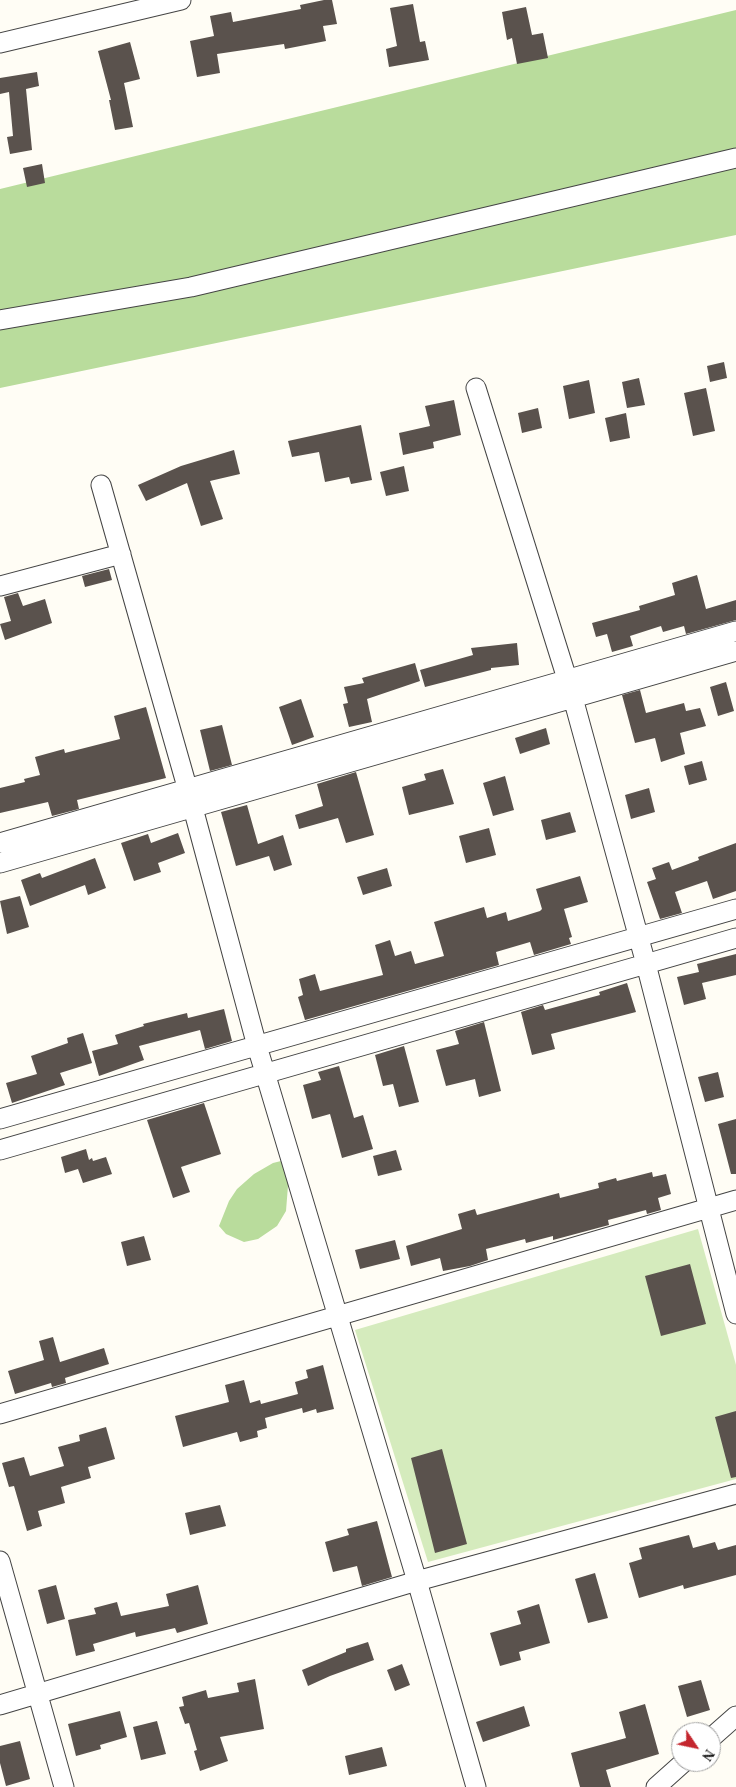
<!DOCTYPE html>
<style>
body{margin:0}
#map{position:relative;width:736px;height:1787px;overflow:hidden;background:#fffdf5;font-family:"Times New Roman",serif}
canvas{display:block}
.north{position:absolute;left:671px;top:1722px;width:50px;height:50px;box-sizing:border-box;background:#fff;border:1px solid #a0a0a0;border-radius:50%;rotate:124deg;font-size:14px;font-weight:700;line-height:20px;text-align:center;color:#111}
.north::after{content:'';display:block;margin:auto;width:18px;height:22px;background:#c4262e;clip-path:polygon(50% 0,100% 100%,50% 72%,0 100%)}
</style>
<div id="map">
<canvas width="736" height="1787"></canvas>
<div class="north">N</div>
</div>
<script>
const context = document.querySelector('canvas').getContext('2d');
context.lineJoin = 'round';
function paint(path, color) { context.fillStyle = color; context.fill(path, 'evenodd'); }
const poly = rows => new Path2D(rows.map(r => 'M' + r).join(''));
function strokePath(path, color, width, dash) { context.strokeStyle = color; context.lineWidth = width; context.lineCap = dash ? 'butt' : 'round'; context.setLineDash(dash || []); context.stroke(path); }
paint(poly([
 [698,1229,736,1365,736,1479,428,1562,355,1330]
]), '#d5ebbd');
paint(poly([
 [736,10,736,235,0,388,0,189],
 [281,1161,287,1166,289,1173,286,1211,277,1226,258,1239,244,1242,226,1234,219,1226,229,1201,237,1189,254,1174,273,1163]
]), '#b9dc9c');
paint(poly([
 [324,0,332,0,337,24,323,26,326,41,285,49,284,44,217,54,220,73,197,77,190,41,214,36,210,16,231,12,233,22,301,9,300,5],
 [413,4,420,42,425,41,429,60,389,67,386,49,397,46,390,8],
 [526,7,532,35,543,33,548,58,517,64,512,38,507,40,502,12],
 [130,42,140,79,124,83,133,127,115,130,109,100,111,100,98,51],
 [37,72,39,86,26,89,32,150,10,154,7,137,13,136,9,92,0,94,0,78],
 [42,164,45,183,27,187,23,168],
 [724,362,727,378,710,382,707,366],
 [639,378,645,405,627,408,622,382],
 [589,380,595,413,569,419,563,386],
 [706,388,715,431,693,436,684,393],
 [454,400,461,435,433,442,434,448,403,455,399,433,430,426,425,406],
 [538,408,542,428,522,433,518,413],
 [626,413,630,438,610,442,605,418],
 [361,425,372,480,351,484,349,477,325,482,319,452,292,457,288,441],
 [234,450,240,474,210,481,223,519,201,526,187,483,146,501,138,485,181,466],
 [404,466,409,491,386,496,380,472],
 [109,569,112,580,85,587,82,576],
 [697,575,706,609,736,600,736,620,686,634,684,626,663,632,661,626,630,636,633,646,612,652,607,634,596,637,592,623,640,610,639,606,675,595,672,583],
 [18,593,23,606,45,599,52,623,5,640,0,624,11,621,4,597],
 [517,643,519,665,491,668,491,670,425,687,420,670,473,655,471,648],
 [415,663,420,681,367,699,372,722,349,727,343,704,348,703,344,687,364,683,362,678],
 [726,682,734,711,718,716,710,687],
 [640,690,646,713,684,703,686,711,700,708,706,726,680,733,685,754,661,762,655,738,635,743,622,695],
 [301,699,314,737,292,745,279,707],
 [146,707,166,778,77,800,79,809,52,816,48,802,0,813,0,788,25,782,24,779,40,775,35,757,64,749,65,753,120,739,114,716],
 [222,725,232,765,210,771,200,730],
 [546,728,550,744,520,754,515,738],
 [702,761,707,780,689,785,684,766],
 [443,769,454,804,409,815,402,787,426,780,424,774],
 [356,772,374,835,346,843,338,818,299,829,295,815,323,806,317,784],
 [505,776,514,810,493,816,483,783],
 [649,788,655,812,631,819,625,795],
 [247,805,258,844,283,835,292,865,274,871,269,856,236,866,221,812],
 [570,812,576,832,546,840,541,820],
 [489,828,496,855,466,863,459,836],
 [178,833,185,853,158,863,161,872,134,881,121,843,148,834,151,843],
 [736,843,736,891,713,899,707,881,675,892,682,913,660,919,647,882,656,879,652,868,669,862,672,870,699,860,698,857],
 [95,858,106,888,88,895,85,885,30,906,21,880,40,873,42,878],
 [387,868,392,886,363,895,357,877],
 [580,876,588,902,564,909,572,937,569,938,571,944,534,955,530,942,496,952,499,965,305,1020,298,997,303,995,299,979,315,974,320,991,383,975,375,945,390,940,395,956,411,951,415,964,444,956,434,922,484,907,487,918,506,912,508,921,540,911,542,909,536,889],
 [20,896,29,927,7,934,0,901],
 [736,954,736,975,702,983,706,999,684,1005,677,977,699,972,697,964],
 [627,983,636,1012,551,1034,555,1049,532,1055,521,1012,543,1005,545,1010,600,995,599,992],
 [224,1009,232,1041,205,1049,200,1030,139,1046,144,1060,99,1076,92,1051,118,1044,115,1035,144,1026,143,1024,187,1013,188,1018],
 [484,1022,501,1091,479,1097,475,1079,446,1086,436,1050,459,1044,455,1031],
 [83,1033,92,1063,60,1073,65,1085,12,1103,6,1083,37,1074,31,1056,68,1043,67,1038],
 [404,1046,419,1102,399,1107,393,1084,383,1086,375,1055],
 [339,1066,354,1118,363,1115,373,1149,342,1158,330,1114,312,1119,303,1085,321,1080,318,1072],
 [718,1072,724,1097,705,1102,698,1077],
 [204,1103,221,1154,181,1167,190,1192,173,1198,147,1120],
 [736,1119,736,1174,731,1174,718,1124],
 [86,1149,89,1160,92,1158,93,1161,106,1157,112,1174,83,1183,78,1169,65,1173,61,1157],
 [396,1150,402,1170,378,1176,373,1156],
 [652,1172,653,1177,666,1174,671,1194,658,1198,661,1210,647,1214,646,1210,608,1220,609,1225,553,1240,553,1236,526,1243,525,1239,486,1249,488,1260,470,1266,443,1271,440,1258,411,1266,406,1246,462,1229,458,1214,475,1209,477,1215,559,1193,560,1198,599,1188,598,1183,616,1178,617,1181],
 [144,1236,151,1260,127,1266,121,1242],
 [395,1240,400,1259,360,1269,355,1250],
 [690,1264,706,1324,661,1336,645,1276],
 [53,1337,60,1362,104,1348,109,1364,65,1378,66,1383,52,1387,51,1383,15,1394,8,1371,44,1360,39,1341],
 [323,1365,334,1409,317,1413,316,1409,303,1413,302,1408,265,1418,267,1428,257,1431,258,1437,240,1442,237,1432,183,1447,175,1416,229,1402,225,1385,244,1380,250,1403,260,1400,261,1404,298,1394,295,1382,308,1378,306,1370],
 [736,1411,736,1477,731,1478,715,1417],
 [106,1427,115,1459,88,1467,91,1478,61,1487,65,1503,38,1511,42,1526,27,1531,14,1486,9,1487,2,1463,24,1457,30,1476,64,1466,58,1447,80,1441,79,1435],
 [442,1449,467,1544,435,1553,411,1458],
 [220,1505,226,1526,190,1535,185,1513],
 [377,1521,392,1577,362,1586,357,1566,333,1572,325,1542,349,1535,347,1529],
 [689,1535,693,1548,715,1542,718,1550,736,1545,736,1575,684,1589,683,1585,639,1598,629,1563,642,1559,639,1548],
 [595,1573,608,1618,588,1623,575,1579],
 [56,1585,65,1619,47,1624,38,1590],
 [198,1585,208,1624,177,1633,175,1628,136,1637,135,1632,93,1644,95,1651,76,1656,68,1620,96,1614,94,1608,117,1602,121,1616,169,1606,166,1594],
 [539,1604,550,1643,519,1652,521,1660,500,1666,490,1633,521,1624,517,1611],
 [368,1642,374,1660,330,1676,308,1686,302,1670,346,1652,346,1649],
 [402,1664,410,1685,395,1691,387,1670],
 [255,1679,264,1729,220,1737,228,1761,200,1771,194,1751,197,1750,189,1723,185,1724,179,1707,184,1706,182,1697,206,1690,208,1698,239,1692,237,1683],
 [701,1680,710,1710,687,1717,678,1686],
 [645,1704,659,1754,606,1770,611,1787,580,1787,571,1753,626,1738,619,1712],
 [524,1706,530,1726,483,1742,476,1722],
 [120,1711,127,1737,100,1745,101,1749,76,1756,68,1724],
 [157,1721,166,1754,141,1760,133,1727],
 [20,1741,30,1779,6,1786,0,1763,0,1746],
 [382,1747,387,1766,349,1775,345,1756]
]), '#5a524d');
const minor = poly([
 [0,43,181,0],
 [0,320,191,287,736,158],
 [476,388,573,698,646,964,736,1314],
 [101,485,193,808,257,1046,417,1581,476,1787],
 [0,586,121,554],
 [0,843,736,631],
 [0,863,736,651],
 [0,1119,736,909],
 [0,1150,736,938],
 [0,1414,736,1200],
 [0,1561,64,1787],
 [0,1705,417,1581,736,1494],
 [711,1738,736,1716],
 [656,1787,684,1762]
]);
strokePath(minor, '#444', 21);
strokePath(minor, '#fff', 19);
</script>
